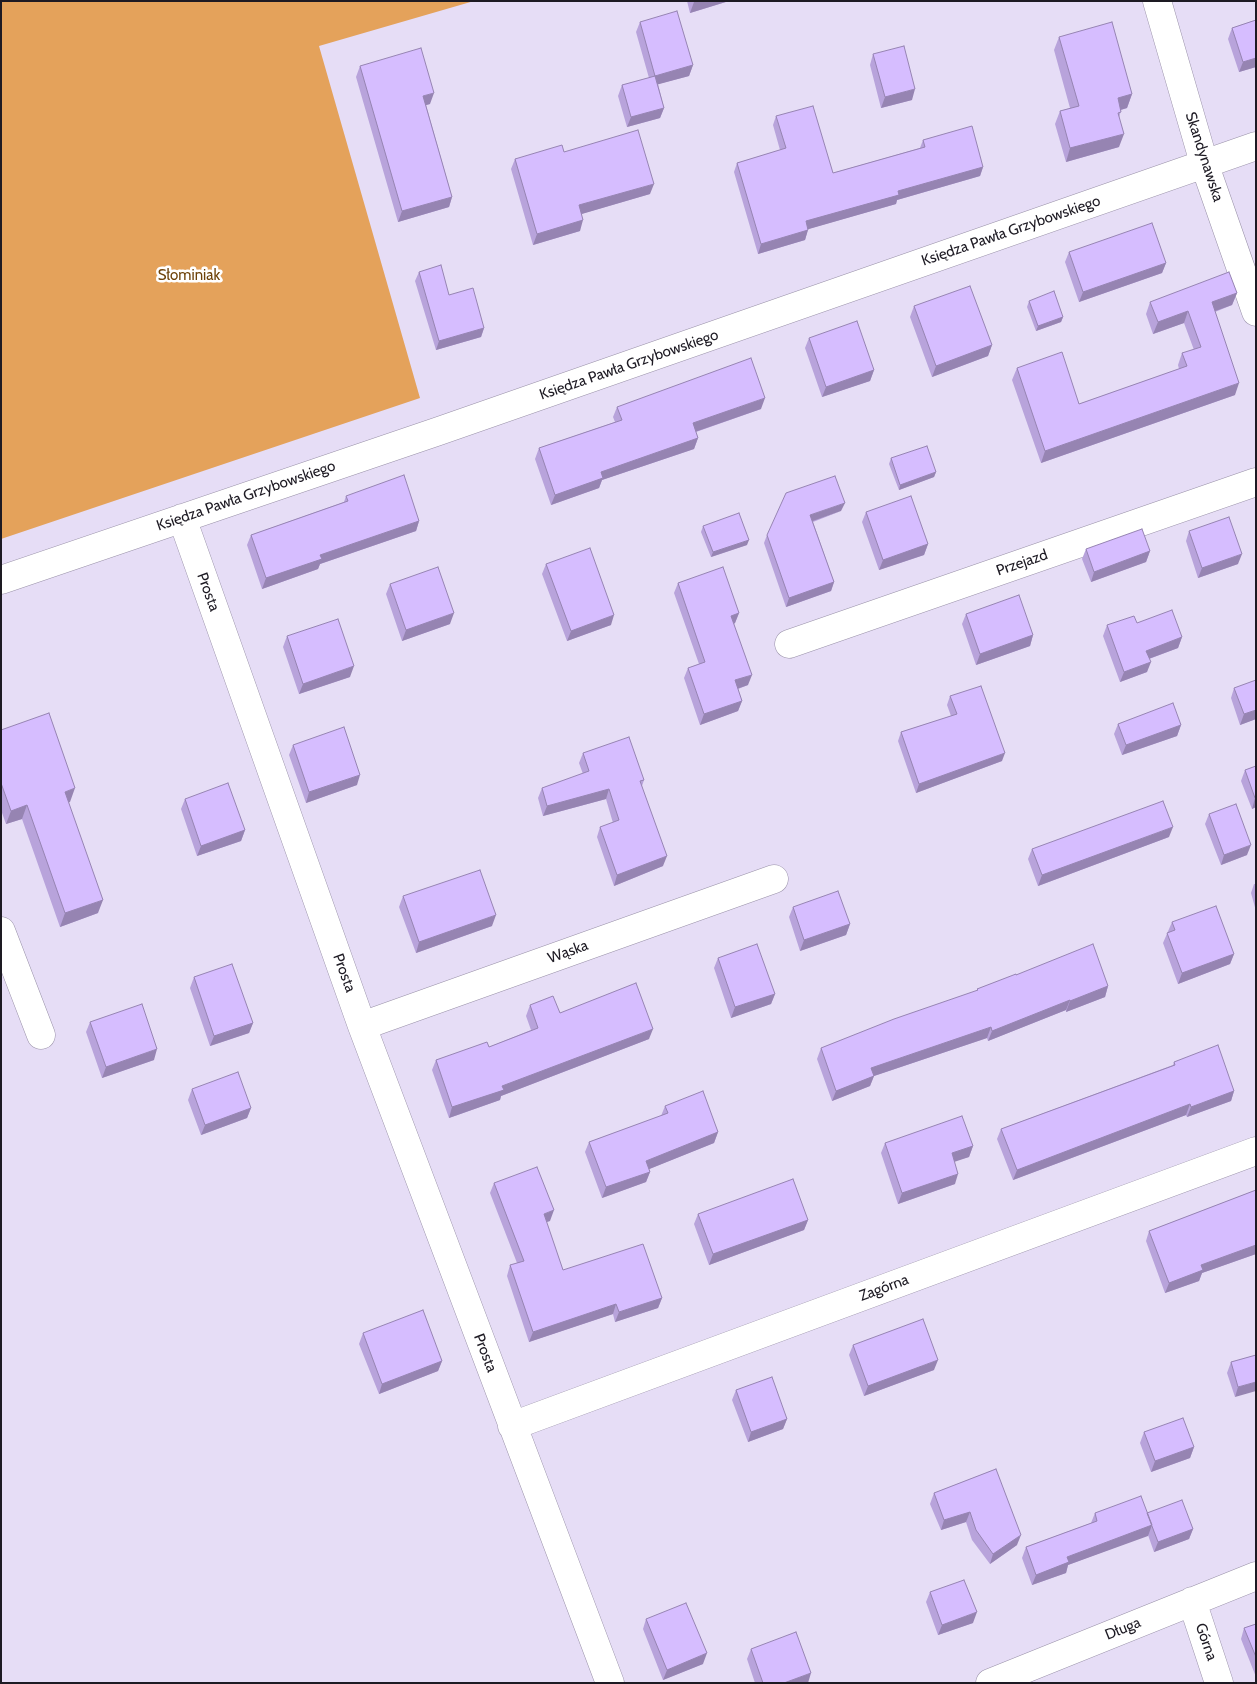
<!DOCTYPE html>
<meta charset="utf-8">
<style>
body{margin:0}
#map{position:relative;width:1257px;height:1684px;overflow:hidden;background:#e6ddf6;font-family:Cabin,sans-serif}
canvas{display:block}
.frame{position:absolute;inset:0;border:2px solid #1d1a23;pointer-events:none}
</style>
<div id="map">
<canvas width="1257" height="1684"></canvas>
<div class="frame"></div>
</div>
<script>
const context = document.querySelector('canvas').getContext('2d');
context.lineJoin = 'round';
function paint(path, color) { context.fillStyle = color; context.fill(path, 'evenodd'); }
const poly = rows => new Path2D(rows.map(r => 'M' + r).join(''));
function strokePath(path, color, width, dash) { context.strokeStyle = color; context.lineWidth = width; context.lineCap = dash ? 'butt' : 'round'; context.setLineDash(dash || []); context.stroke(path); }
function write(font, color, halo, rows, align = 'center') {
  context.font = font + ' Cabin,sans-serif'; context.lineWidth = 5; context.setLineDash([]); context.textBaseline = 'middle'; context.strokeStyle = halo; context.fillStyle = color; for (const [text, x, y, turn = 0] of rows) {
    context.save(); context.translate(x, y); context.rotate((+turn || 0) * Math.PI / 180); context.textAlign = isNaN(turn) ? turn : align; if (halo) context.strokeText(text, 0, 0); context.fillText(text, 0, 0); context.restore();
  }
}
paint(poly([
 [1,1,474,1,319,46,420,398,1,539]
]), '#e4a25b');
const street = poly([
 [1157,1,1204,163,1256,312],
 [182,518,362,1026,610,1683],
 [1,580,439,431,1256,146],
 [789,644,1256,482],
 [1,931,41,1035],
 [362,1026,774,879],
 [512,1426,1256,1151],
 [1192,1601,1219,1683],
 [990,1683,1256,1576]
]);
strokePath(street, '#9991a8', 29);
strokePath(street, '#fff', 28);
paint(poly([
 [687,1,729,1,690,13],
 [1256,20,1256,67,1239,72,1228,39,1232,28],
 [640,22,693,65,689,76,658,84,664,108,660,118,627,127,618,96,622,85,649,78,636,32],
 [1059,37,1132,94,1127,108,1121,110,1119,118,1119,147,1066,162,1055,124,1060,111,1070,108,1054,50],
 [873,54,912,100,881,108,870,65],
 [360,66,430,104,426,105,452,197,449,207,398,222,356,77],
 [776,116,833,173,920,148,923,140,983,167,980,176,897,200,896,204,808,229,805,240,758,254,734,172,737,163,780,150,773,125],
 [564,152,650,194,581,214,580,231,533,245,511,169,515,159],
 [1069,252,1166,263,1162,273,1079,302,1065,262],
 [419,272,449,295,484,328,481,337,436,350,415,281],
 [1237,293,1232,305,1215,312,1235,395,1041,463,1012,380,1017,368,1079,404,1179,369,1178,365,1182,353,1194,350,1184,323,1153,334,1146,314,1150,302],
 [1029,301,1063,317,1061,322,1036,331,1027,307],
 [914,306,992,345,988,356,932,377,910,317],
 [809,338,874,370,870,381,822,397,805,348],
 [617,407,761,409,696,432,698,438,694,449,602,480,599,488,551,505,535,459,539,448,615,422,613,417],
 [891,458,936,472,934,477,899,490,889,464],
 [346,496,419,521,416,531,320,564,318,569,262,589,247,545,251,535,344,502],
 [841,511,813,522,834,582,831,591,786,607,764,543,767,535],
 [866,512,928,544,924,555,879,570,862,522],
 [703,526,747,545,711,557,701,532],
 [1189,531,1238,564,1198,578,1186,541],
 [1086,549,1150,551,1146,562,1091,582,1082,559],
 [546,564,611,625,567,641,542,574],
 [678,583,739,613,735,623,734,624,748,685,738,689,742,701,738,711,700,725,684,678,688,668,699,664,674,593],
 [390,584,450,624,402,641,386,594],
 [966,614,1033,635,1030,646,976,665,962,624],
 [1137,623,1182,637,1178,648,1149,659,1147,672,1120,682,1103,636,1107,625],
 [287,636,350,677,299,694,283,647],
 [1234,688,1256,719,1240,725,1231,698],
 [950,696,1002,761,916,793,898,741,901,732,951,716,947,705],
 [1118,724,1181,725,1177,736,1122,755,1114,734],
 [1,730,70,802,68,802,98,913,60,927,22,819,6,824,1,810],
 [293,745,357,785,306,803,289,755],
 [583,753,644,780,642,786,663,866,614,886,597,837,600,827,613,823,606,799,543,816,538,798,542,788,583,774,579,763],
 [1256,766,1256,807,1252,809,1241,781,1245,770],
 [185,799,245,830,241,841,197,856,181,809],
 [1209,814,1247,855,1221,865,1205,824],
 [1169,837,1038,886,1028,859,1032,849],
 [1254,884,1256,884,1256,911,1251,893],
 [403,896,492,926,416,953,399,907],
 [793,907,850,924,846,935,800,951,789,917],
 [1172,922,1234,954,1230,964,1178,984,1163,943],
 [718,958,775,994,771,1004,731,1018,714,968],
 [1016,975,1108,986,1105,997,1066,1012,1066,1010,988,1041,987,1038,874,1076,870,1086,832,1101,817,1059,821,1048,977,991,977,989],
 [194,977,253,1023,249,1033,210,1046,190,988],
 [530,1005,560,1013,649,1039,501,1096,500,1100,449,1118,432,1070,436,1060,489,1047,531,1030,526,1016],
 [90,1022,154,1060,102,1078,86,1032],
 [1174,1062,1234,1091,1231,1101,1187,1117,1186,1115,1013,1180,997,1139,1001,1129,1173,1065],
 [192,1089,251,1108,247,1118,201,1135,188,1100],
 [665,1106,718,1132,714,1143,649,1169,650,1172,646,1182,602,1198,585,1152,589,1142,661,1116],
 [885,1143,973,1146,969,1157,954,1161,955,1184,898,1204,881,1153],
 [494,1183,550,1221,546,1222,563,1270,662,1298,658,1308,615,1322,613,1314,529,1342,507,1276,510,1265,517,1263,490,1193],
 [1256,1190,1256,1254,1202,1273,1199,1281,1165,1293,1146,1241,1149,1231],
 [698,1214,808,1220,804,1230,709,1265,694,1224],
 [363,1333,442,1361,438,1371,379,1394,359,1344],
 [853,1345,934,1370,864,1396,849,1355],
 [1256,1355,1235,1397,1227,1373,1231,1362],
 [736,1390,787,1419,783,1429,748,1442,732,1400],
 [1144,1432,1194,1447,1190,1458,1151,1472,1140,1443],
 [996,1469,1017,1545,990,1564,972,1540,966,1522,941,1530,930,1504,934,1493],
 [1095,1513,1147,1513,1193,1529,1189,1539,1154,1552,1148,1535,1068,1565,1066,1573,1032,1585,1022,1558,1026,1547,1091,1523],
 [930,1592,973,1623,938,1635,926,1602],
 [646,1619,703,1664,663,1680,643,1629],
 [1256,1624,1256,1677,1241,1639,1244,1628],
 [751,1649,808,1683,755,1683,747,1659]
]), '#b8a3db');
paint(poly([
 [698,1,729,1,690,13,694,2],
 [1256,58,1256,67,1239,72,1243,62],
 [693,65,689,76,652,86,655,76],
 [915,89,912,100,881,108,885,97],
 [434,93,430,104,419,107,423,96],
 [1132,94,1127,108,1113,112,1118,98],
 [664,108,660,118,627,127,631,117],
 [1124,134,1119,147,1066,162,1070,148],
 [983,167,980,176,897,200,896,204,802,231,806,221,898,191],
 [654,184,650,194,575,216,579,205],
 [452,197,449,207,398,222,402,211],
 [583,220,580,231,533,245,537,234],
 [808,230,805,240,758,254,761,244],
 [1166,263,1162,273,1079,302,1083,292],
 [1237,293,1232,305,1207,314,1212,302],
 [1188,311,1184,323,1153,334,1158,322],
 [1063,317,1061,322,1036,331,1038,326],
 [484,328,481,337,436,350,439,341],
 [992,345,988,356,932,377,936,366],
 [874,370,870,381,822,397,826,387],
 [1239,383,1235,395,1041,463,1045,451],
 [765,398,761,409,689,434,693,423],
 [698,438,694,449,602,480,599,488,551,505,555,495,601,472],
 [936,472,934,477,899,490,900,485],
 [845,503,841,511,807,523,810,515],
 [419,521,416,531,320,564,318,569,262,589,266,578,320,555],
 [749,540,747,545,711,557,713,552],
 [928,544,924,555,879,570,883,560],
 [1150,551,1146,562,1091,582,1094,572],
 [1242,554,1238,564,1198,578,1202,568],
 [834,582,831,591,786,607,789,598],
 [454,613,450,624,402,641,406,630],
 [739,613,735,623,727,626,731,616],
 [614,615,611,625,567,641,571,631],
 [1033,635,1030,646,976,665,980,654],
 [1182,637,1178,648,1143,661,1146,651],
 [1151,662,1147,672,1120,682,1124,672],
 [354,666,350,677,299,694,303,684],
 [752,675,748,685,731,691,735,680],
 [742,701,738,711,700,725,704,714],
 [1256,710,1256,719,1240,725,1244,714],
 [1181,725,1177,736,1122,755,1126,745],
 [1005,753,1002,761,916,793,919,784],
 [360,775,357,785,306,803,309,792],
 [75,788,70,802,60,805,65,792],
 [609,789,606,799,543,816,547,806],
 [1255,798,1256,807,1252,809],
 [27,805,22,819,6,824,11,811],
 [1173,827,1169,837,1038,886,1042,875],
 [245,830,241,841,197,856,201,846],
 [1251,845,1247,855,1221,865,1224,855],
 [667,856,663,866,614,886,617,875],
 [103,900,98,913,60,927,65,913],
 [496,915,492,926,416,953,419,942],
 [850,924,846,935,800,951,804,940],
 [1234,954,1230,964,1178,984,1182,973],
 [1108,986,1105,997,1066,1012,1070,1001],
 [775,994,771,1004,731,1018,735,1007],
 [1070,1000,1066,1010,988,1041,992,1031],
 [253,1023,249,1033,210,1046,214,1036],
 [991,1027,987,1038,874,1076,870,1086,832,1101,836,1091,871,1068],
 [653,1029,649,1039,501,1096,500,1100,449,1118,452,1107,502,1086],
 [157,1049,154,1060,102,1078,106,1067],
 [1234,1091,1231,1101,1187,1117,1191,1107],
 [1190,1104,1186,1115,1013,1180,1017,1170],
 [251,1108,247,1118,201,1135,205,1125],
 [718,1132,714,1143,642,1172,646,1161],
 [973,1146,969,1157,948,1164,952,1153],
 [650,1172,646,1182,602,1198,606,1187],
 [958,1174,955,1184,898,1204,902,1193],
 [554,1210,550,1221,540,1224,544,1214],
 [808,1220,804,1230,709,1265,713,1254],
 [1256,1245,1256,1254,1202,1273,1199,1281,1165,1293,1169,1283,1201,1265],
 [662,1298,658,1308,615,1322,619,1312],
 [616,1304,613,1314,529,1342,533,1332],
 [938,1360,934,1370,864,1396,868,1386],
 [442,1361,438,1371,379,1394,382,1384],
 [1256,1382,1256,1391,1235,1397,1238,1387],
 [787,1419,783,1429,748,1442,751,1432],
 [1194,1447,1190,1458,1151,1472,1155,1461],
 [970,1512,966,1522,941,1530,944,1520],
 [1152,1525,1148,1536,1068,1565,1066,1573,1032,1585,1036,1575,1067,1557],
 [1193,1529,1189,1539,1154,1552,1158,1542],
 [1021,1535,1017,1545,990,1564,993,1554],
 [977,1612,973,1623,938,1635,942,1625],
 [707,1653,703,1664,663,1680,667,1670],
 [811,1673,808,1683,784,1683]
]), '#9684b2');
const building = poly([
 [677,11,693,65,655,76,640,22,677,11],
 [1256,20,1256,58,1243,62,1232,28,1256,20],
 [1112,22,1132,94,1118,98,1121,112,1118,113,1124,134,1070,148,1060,111,1079,106,1059,37,1112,22],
 [904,46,915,89,885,97,873,54,904,46],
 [421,48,434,93,423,96,452,197,402,211,360,66,421,48],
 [655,76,664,108,631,117,622,85,655,76],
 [813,106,833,173,925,147,923,140,972,126,983,167,898,191,899,195,806,221,808,230,761,244,737,163,786,148,776,116,813,106],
 [638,130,654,184,579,205,583,220,537,234,515,159,562,145,564,152,638,130],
 [1152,223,1166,263,1083,292,1069,252,1152,223],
 [441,265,449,295,473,288,484,328,439,341,419,272,441,265],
 [1229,272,1237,293,1212,302,1239,383,1045,451,1017,368,1062,352,1079,404,1187,366,1182,353,1201,347,1188,311,1158,322,1150,302,1229,272],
 [970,286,992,345,936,366,914,306,970,286],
 [1054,291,1063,317,1038,326,1029,301,1054,291],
 [857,321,874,370,826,387,809,338,857,321],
 [751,358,765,398,693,423,698,438,601,472,603,478,555,495,539,448,622,420,617,407,751,358],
 [927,446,936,472,900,485,891,458,927,446],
 [404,475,419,521,320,555,322,559,266,578,251,535,348,501,346,496,404,475],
 [835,476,845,503,810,515,834,582,789,598,767,535,786,493,835,476],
 [911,496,928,544,883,560,866,512,911,496],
 [739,513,749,540,713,552,703,526,739,513],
 [1229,517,1242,554,1202,568,1189,531,1229,517],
 [1142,529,1150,551,1094,572,1086,549,1142,529],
 [590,548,614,615,571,631,546,564,590,548],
 [438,567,454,613,406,630,390,584,438,567],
 [723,567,739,613,731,616,752,675,735,680,742,701,704,714,688,668,705,662,678,583,723,567],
 [1019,595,1033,635,980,654,966,614,1019,595],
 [1172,610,1182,637,1146,651,1151,662,1124,672,1107,625,1134,616,1137,623,1172,610],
 [338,619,354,666,303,684,287,636,338,619],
 [1256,680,1256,710,1244,714,1234,688,1256,680],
 [981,686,1005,753,919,784,901,732,957,714,950,696,981,686],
 [1173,703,1181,725,1126,745,1118,724,1173,703],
 [49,713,75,788,65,792,103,900,65,913,27,805,11,811,1,783,1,730,49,713],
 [344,727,360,775,309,792,293,745,344,727],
 [629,737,644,780,640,781,667,856,617,875,600,827,619,820,609,789,547,806,542,788,589,771,583,753,629,737],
 [1256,766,1256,798,1255,798,1245,770,1256,766],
 [228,783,245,830,201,846,185,799,228,783],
 [1163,801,1173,827,1042,875,1032,849,1163,801],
 [1236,804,1251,845,1224,855,1209,814,1236,804],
 [480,870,496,915,419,942,403,896,480,870],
 [838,891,850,924,804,940,793,907,838,891],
 [1216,906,1234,954,1182,973,1167,933,1175,930,1172,922,1216,906],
 [757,944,775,994,735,1007,718,958,757,944],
 [1093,944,1108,986,1070,1001,1070,1000,992,1031,991,1027,871,1068,874,1076,836,1091,821,1048,894,1019,978,990,977,989,1016,974,1016,975,1093,944],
 [232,964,253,1023,214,1036,194,977,232,964],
 [636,983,653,1029,502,1086,504,1090,452,1107,436,1060,487,1042,489,1047,538,1028,530,1005,553,996,560,1013,636,983],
 [142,1004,157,1049,106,1067,90,1022,142,1004],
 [1218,1045,1234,1091,1191,1107,1190,1104,1017,1170,1001,1129,1175,1065,1174,1062,1218,1045],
 [238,1072,251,1108,205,1125,192,1089,238,1072],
 [703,1091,718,1132,646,1161,650,1172,606,1187,589,1142,668,1113,665,1106,703,1091],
 [962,1116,973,1146,952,1153,958,1174,902,1193,885,1143,962,1116],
 [537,1167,554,1210,544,1214,563,1270,643,1244,662,1298,619,1312,616,1304,533,1332,510,1265,524,1261,494,1183,537,1167],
 [793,1179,808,1220,713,1254,698,1214,793,1179],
 [1256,1190,1256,1245,1201,1265,1203,1270,1169,1283,1149,1231,1256,1190],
 [423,1310,442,1361,382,1384,363,1333,423,1310],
 [923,1319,938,1360,868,1386,853,1345,923,1319],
 [1256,1355,1256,1382,1238,1387,1231,1362,1256,1355],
 [772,1377,787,1419,751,1432,736,1390,772,1377],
 [1183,1418,1194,1447,1155,1461,1144,1432,1183,1418],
 [996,1469,1021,1535,993,1554,976,1530,970,1512,944,1520,934,1493,996,1469],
 [1141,1496,1152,1525,1067,1557,1069,1562,1036,1575,1026,1547,1097,1521,1095,1513,1141,1496],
 [1182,1500,1193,1529,1158,1542,1147,1513,1182,1500],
 [964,1580,977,1612,942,1625,930,1592,964,1580],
 [686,1603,707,1653,667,1670,646,1619,686,1603],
 [1256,1624,1256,1657,1244,1628,1256,1624],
 [796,1632,811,1673,784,1683,763,1683,751,1649,796,1632]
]);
paint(building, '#d6bdff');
strokePath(building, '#9684b2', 1);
write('15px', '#1d1a23', '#fff', [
 ["Skandynawska",1204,157,72],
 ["Księdza Pawła Grzybowskiego",1011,231,-19],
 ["Księdza Pawła Grzybowskiego",629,365,-19],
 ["Księdza Pawła Grzybowskiego",246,496,-19],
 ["Przejazd",1022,563,-19],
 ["Prosta",208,592,70],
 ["Wąska",568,952,-20],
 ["Prosta",344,973,70],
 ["Zagórna",884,1288,-20],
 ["Prosta",485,1353,69],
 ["Długa",1123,1629,-22],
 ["Górna",1206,1642,71]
]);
write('15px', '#6d4209', '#fff', [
 ["Słominiak",189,276]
]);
</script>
